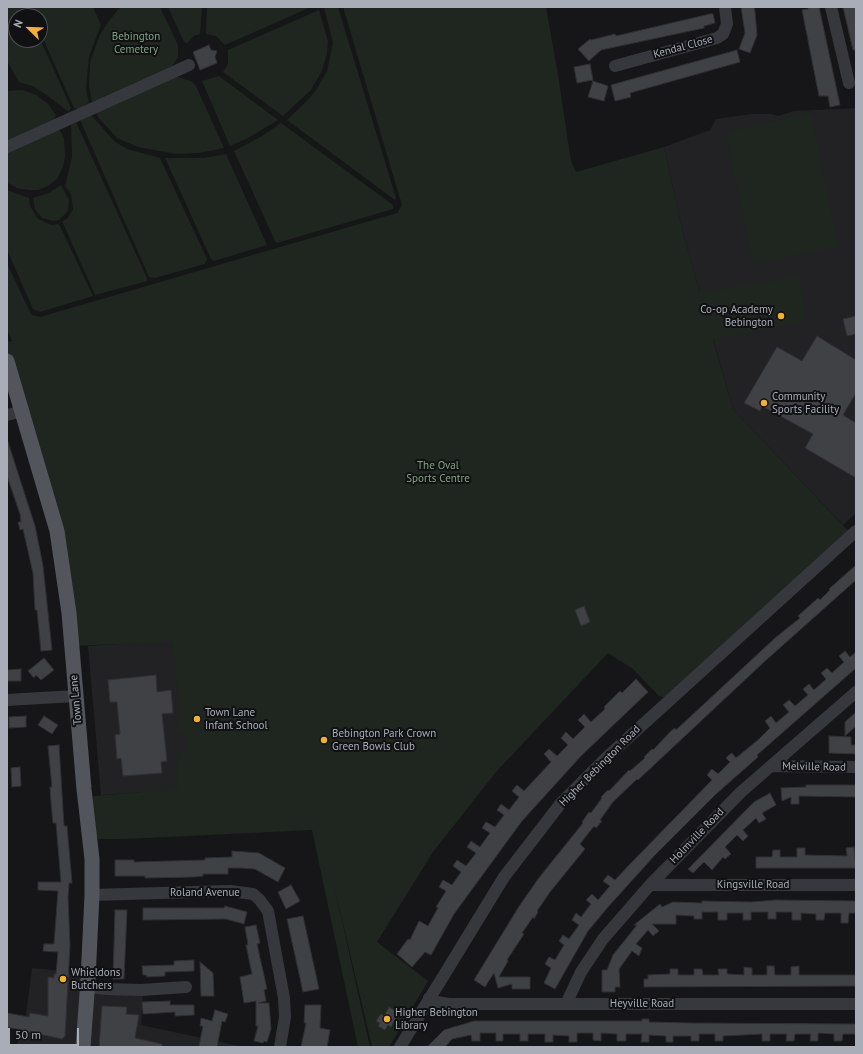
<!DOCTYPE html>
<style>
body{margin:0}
#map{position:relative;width:863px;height:1054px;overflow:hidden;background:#161618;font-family:"PT Sans",sans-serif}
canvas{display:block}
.frame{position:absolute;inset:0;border:8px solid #a8adb8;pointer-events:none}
.north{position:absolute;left:8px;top:8px;width:40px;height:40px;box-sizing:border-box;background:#111113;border:1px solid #4d4f55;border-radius:50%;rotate:293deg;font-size:11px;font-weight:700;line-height:16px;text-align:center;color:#a8adb8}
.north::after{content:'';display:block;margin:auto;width:14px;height:18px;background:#f2b134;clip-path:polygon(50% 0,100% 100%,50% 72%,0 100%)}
.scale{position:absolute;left:8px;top:1028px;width:71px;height:18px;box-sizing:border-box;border:2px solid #a8adb8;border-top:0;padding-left:5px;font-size:12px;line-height:14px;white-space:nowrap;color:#a8adb8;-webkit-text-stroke:3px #111113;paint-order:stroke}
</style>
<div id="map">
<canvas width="863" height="1054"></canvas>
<div class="frame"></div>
<div class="north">N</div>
<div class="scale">50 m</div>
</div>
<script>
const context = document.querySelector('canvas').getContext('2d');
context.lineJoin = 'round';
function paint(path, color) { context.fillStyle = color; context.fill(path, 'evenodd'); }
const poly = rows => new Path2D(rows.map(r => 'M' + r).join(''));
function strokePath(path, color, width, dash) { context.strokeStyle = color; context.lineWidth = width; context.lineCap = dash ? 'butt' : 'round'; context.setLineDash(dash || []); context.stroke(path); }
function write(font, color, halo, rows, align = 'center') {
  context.font = font + ' "PT Sans",sans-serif'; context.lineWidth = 4; context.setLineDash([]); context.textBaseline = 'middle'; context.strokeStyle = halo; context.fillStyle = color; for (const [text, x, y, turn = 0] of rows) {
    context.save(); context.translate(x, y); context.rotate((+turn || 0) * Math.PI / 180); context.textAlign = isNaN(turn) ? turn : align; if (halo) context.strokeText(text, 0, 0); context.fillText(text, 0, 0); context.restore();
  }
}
paint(poly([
 [856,108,856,513,843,525,733,409,683,233,664,147,710,130,716,119,752,114,772,114,778,116,794,111],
 [245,636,177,790,101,795,88,646],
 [32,968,96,974,94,992,143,993,141,1025,244,1047,17,1047,20,1030,24,1030]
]), '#222225');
paint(poly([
 [7,7,26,7,30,16,16,16,16,40,40,39,71,108,69,112,48,96,32,86,19,82,17,79,7,61],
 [29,7,93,7,101,25,89,56,86,89,89,103,78,109,74,108,40,32,40,16,33,16],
 [120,7,160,7,178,45,178,57,172,66,92,102,89,86,90,63,99,37,106,25],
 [168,7,202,7,200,34,194,36,187,43,184,42],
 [207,7,311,7,225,45,216,36,206,34],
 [324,7,338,7,396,198,395,200,287,120,307,101,316,90,327,71,333,43],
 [343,7,546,7,558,75,571,161,576,172,664,147,683,233,700,293,799,276,806,321,713,340,733,409,852,535,670,699,659,696,633,669,608,653,496,772,433,852,377,942,428,981,389,1047,372,1047,334,885,370,1047,358,1047,312,830,125,839,89,839,84,797,177,789,176,759,181,759,180,753,186,750,189,743,185,734,178,732,177,715,180,714,173,642,72,646,62,558,7,361,7,342,12,341,7,329,7,263,28,308,32,315,40,317,397,213,402,205,399,195],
 [319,10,328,41,327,54,322,71,311,90,283,116,223,72,228,64,228,50],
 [219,76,278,120,248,138,230,146,202,81],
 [178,77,191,81,196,86,224,148,199,153,176,154,138,147,117,138,98,117,96,112,171,78],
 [23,90,36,95,48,104,56,115,54,120,7,141,7,91],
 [811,113,838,247,753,264,726,132],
 [91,115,114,141,127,149,160,158,207,259,205,264,155,278,149,277,80,120],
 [76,122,147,278,147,281,95,295,62,221,67,219,73,209,71,194,65,186,72,157,71,125],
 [281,123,393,205,393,209,277,243,275,241,234,151,262,136],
 [59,129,64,138,65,157,63,167,57,179,48,186,38,190,28,190,17,188,8,183,7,150],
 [226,154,267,245,214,261,211,259,165,158,203,158],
 [61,185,69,200,68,211,59,220,54,221,42,218,35,209,33,198,49,193],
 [7,190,29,198,30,206,38,219,51,225,59,224,93,296,40,312,33,309,7,250]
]), '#1e261f');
const building = poly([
 [741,7,754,7,755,12,757,35,750,53,739,49,745,33,741,7],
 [808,7,819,7,840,105,830,107,828,96,819,96,802,10,808,9,808,7],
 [843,7,856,7,856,50,853,50,843,7],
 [710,14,713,14,715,23,704,26,704,28,601,50,589,61,578,49,590,39,591,40,615,34,616,36,710,14],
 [209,45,211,50,217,51,215,57,217,63,200,70,193,52,209,45],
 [737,50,740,62,630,93,631,97,615,101,611,85,737,50],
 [590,64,593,80,577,83,574,67,590,64],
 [593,81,608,86,604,101,588,97,593,81],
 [856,316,856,334,847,336,843,319,856,316],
 [817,336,856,360,856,393,843,415,856,423,856,478,805,448,813,434,762,406,760,411,744,403,777,347,802,361,817,336],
 [8,442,35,526,43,566,52,650,41,651,37,610,35,610,33,573,23,529,20,530,18,522,21,522,20,514,7,476,8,442],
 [856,565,856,580,764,662,638,780,637,779,613,802,600,820,602,821,596,828,594,826,580,844,585,849,550,892,537,911,538,912,534,919,533,917,522,933,524,934,507,960,508,961,499,977,530,977,530,989,512,989,512,984,498,988,494,973,485,987,474,980,518,908,538,879,583,823,582,822,589,812,591,813,602,798,601,797,608,790,609,791,629,770,630,771,645,758,644,757,652,749,653,750,671,731,675,728,676,730,775,638,800,618,798,616,818,598,820,600,830,590,829,589,856,565],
 [584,606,590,622,581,626,575,610,584,606],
 [845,651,850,657,856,652,856,668,757,755,758,757,715,795,655,855,608,907,588,931,555,989,544,983,551,968,545,964,549,957,555,960,564,945,559,941,563,935,569,939,579,925,572,920,576,913,581,917,591,904,586,900,592,894,598,900,610,886,603,881,608,875,615,880,632,862,712,780,707,775,712,769,718,774,730,762,726,758,729,755,732,753,736,758,759,739,770,728,765,721,771,716,776,723,789,712,783,705,789,700,795,706,808,695,803,689,809,684,814,690,826,679,821,673,827,668,832,673,844,662,839,656,845,651],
 [44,658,54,670,41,680,36,675,34,678,28,671,44,658],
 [21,669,21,681,7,681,7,670,21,669],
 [156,675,157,692,171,690,173,713,162,714,167,761,161,762,162,773,123,776,121,758,117,759,115,735,120,734,117,702,110,702,108,680,156,675],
 [636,679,648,692,581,756,522,821,454,914,431,955,425,952,412,967,397,954,408,939,410,940,419,921,428,926,438,908,436,907,446,891,439,887,443,880,452,885,461,872,453,866,457,860,466,866,476,853,467,847,471,841,480,847,490,833,482,828,486,822,495,827,504,815,497,810,501,804,509,810,519,797,512,791,517,785,524,791,551,762,544,754,549,749,557,756,568,745,561,738,566,732,573,739,585,727,578,720,584,714,591,722,605,709,604,707,620,691,622,693,636,679],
 [856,712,856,726,845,736,845,722,856,712],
 [26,716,26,727,9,728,9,717,26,716],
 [44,716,58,725,52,734,38,725,44,716],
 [829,736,851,737,851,745,856,745,856,754,829,753,829,736],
 [59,745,64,826,67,826,72,883,69,883,68,897,70,946,65,1036,62,1039,7,1027,7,1013,29,1017,30,1013,48,1016,48,977,54,978,54,974,56,974,58,952,43,951,44,944,54,944,58,891,38,890,38,882,61,882,56,823,53,823,51,802,50,787,52,787,48,746,59,745],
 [20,767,21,786,12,787,11,768,20,767],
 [806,785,856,785,856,797,799,796,799,804,791,804,791,797,782,801,781,788,806,787,806,785],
 [770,793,776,805,762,813,766,819,759,823,756,818,743,830,748,836,743,841,737,835,725,847,731,854,725,859,723,857,712,870,704,862,693,873,688,869,754,802,770,793],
 [854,847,856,868,756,868,756,857,772,857,773,850,780,850,780,857,797,857,797,848,805,848,805,855,847,856,846,848,854,847],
 [232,851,259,853,285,868,278,882,255,869,240,868,228,868,228,874,203,874,203,876,194,877,145,878,145,876,115,876,115,860,134,860,134,862,205,860,205,858,232,857,232,851],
 [291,885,300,901,286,909,278,892,291,885],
 [776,900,856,901,856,913,849,913,848,923,841,923,841,913,825,913,824,920,816,920,816,914,801,913,801,920,792,920,792,912,776,912,776,919,768,919,768,912,751,912,751,920,743,920,743,913,727,913,727,920,718,920,718,912,702,912,702,919,694,919,694,916,676,915,676,924,652,924,659,931,653,936,648,930,636,944,642,948,639,956,632,951,619,969,620,987,615,987,615,992,602,992,602,970,607,970,613,955,637,925,634,925,660,904,662,907,673,902,702,903,702,901,751,902,776,900],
 [225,906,247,912,244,924,226,919,143,920,143,908,224,908,225,906],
 [115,910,127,910,124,979,113,979,115,910],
 [303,916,319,989,303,992,287,919,303,916],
 [256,925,260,943,257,944,267,989,264,990,266,1001,258,1003,269,1003,271,1029,267,1042,264,1041,263,1043,254,1041,258,1026,256,1026,256,1001,244,1003,240,977,252,974,246,945,248,945,245,927,256,925],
 [194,960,194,971,165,972,165,976,147,977,146,975,143,975,142,966,174,965,174,961,194,960],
 [200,962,213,973,214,996,201,996,200,962],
 [767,966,774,966,775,975,791,975,791,967,799,966,799,975,856,975,856,986,644,987,644,979,648,979,648,975,670,974,670,969,678,969,678,975,694,975,694,969,702,969,703,975,719,975,718,969,727,969,727,974,744,975,744,967,752,968,752,975,767,975,767,966],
 [170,1001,170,1005,194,1005,194,1015,175,1016,175,1012,143,1014,142,1002,170,1001],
 [305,1005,321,1005,320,1028,330,1030,327,1047,301,1047,306,1023,304,1023,305,1005],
 [102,1006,127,1007,126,1014,139,1015,135,1038,162,1044,162,1047,99,1047,102,1006],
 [389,1007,399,1013,391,1027,388,1025,385,1030,378,1026,380,1023,376,1021,381,1014,384,1016,389,1007],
 [215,1010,228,1014,225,1022,222,1021,217,1047,200,1047,199,1046,203,1026,200,1026,201,1018,212,1021,215,1010],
 [642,1019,649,1019,649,1022,691,1023,856,1024,856,1034,843,1034,842,1041,834,1041,834,1034,818,1033,818,1041,810,1041,811,1034,795,1034,794,1041,786,1041,787,1034,770,1034,770,1041,762,1041,762,1034,723,1036,723,1041,715,1041,715,1034,699,1034,699,1041,691,1041,691,1036,673,1036,673,1042,666,1042,666,1036,649,1035,649,1042,641,1042,642,1034,626,1034,626,1041,617,1041,617,1034,601,1033,601,1041,593,1040,593,1033,577,1033,577,1042,569,1042,569,1036,553,1035,553,1042,545,1042,545,1034,528,1034,528,1041,520,1041,520,1034,503,1034,503,1041,496,1041,496,1033,480,1033,480,1041,472,1041,471,1035,452,1039,445,1047,427,1047,444,1030,474,1021,642,1021,642,1019]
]);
paint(building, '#404145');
strokePath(building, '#303034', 1);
strokePath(poly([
 [831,7,849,83],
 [615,66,717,38,723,34,727,24,725,7],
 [7,147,189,65],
 [7,415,23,411],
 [7,700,76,696],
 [771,766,856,767],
 [650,885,856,885],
 [92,895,230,891,253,894,259,899,268,911,284,998,285,1017,280,1047],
 [88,987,107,989,141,990,186,987],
 [429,998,437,1002,449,1004,856,1004],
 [566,1004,581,972,603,939,650,885,741,792,856,692],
 [400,1047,504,877,561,803,606,758,856,531]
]), '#37383d', 12);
strokePath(poly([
 [7,361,57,531,69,613,84,789,92,859,92,895,88,980,83,1047]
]), '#53555c', 15);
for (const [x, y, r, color] of [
 [781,316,4,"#f2b134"],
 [764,403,4,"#f2b134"],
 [197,719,4,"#f2b134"],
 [324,740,4,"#f2b134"],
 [63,979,4,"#f2b134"],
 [387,1019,4,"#f2b134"]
]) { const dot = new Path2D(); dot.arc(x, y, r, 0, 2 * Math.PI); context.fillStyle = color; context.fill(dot); strokePath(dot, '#111113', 1.5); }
write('11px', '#7fa381', '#111113', [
 ["Bebington",136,37],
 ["Cemetery",136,50],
 ["The Oval",438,466],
 ["Sports Centre",438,479]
]);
write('11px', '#a8adb8', '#111113', [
 ["Kendal Close",683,47,-15],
 ["Town Lane",76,700,-95],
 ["Higher Bebington Road",600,766,-45],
 ["Melville Road",814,767,1],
 ["Holmville Road",697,836,-46],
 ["Kingsville Road",753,885],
 ["Roland Avenue",205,893],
 ["Heyville Road",642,1004]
]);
write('11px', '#a8adb8', '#111113', [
 ["Co-op Academy",773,310,"right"],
 ["Bebington",773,323,"right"],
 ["Community",772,397],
 ["Sports Facility",772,410],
 ["Town Lane",205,713],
 ["Infant School",205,726],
 ["Bebington Park Crown",332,734],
 ["Green Bowls Club",332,747],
 ["Whieldons",71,973],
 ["Butchers",71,986],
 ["Higher Bebington",395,1013],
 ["Library",395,1026]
], 'left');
</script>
